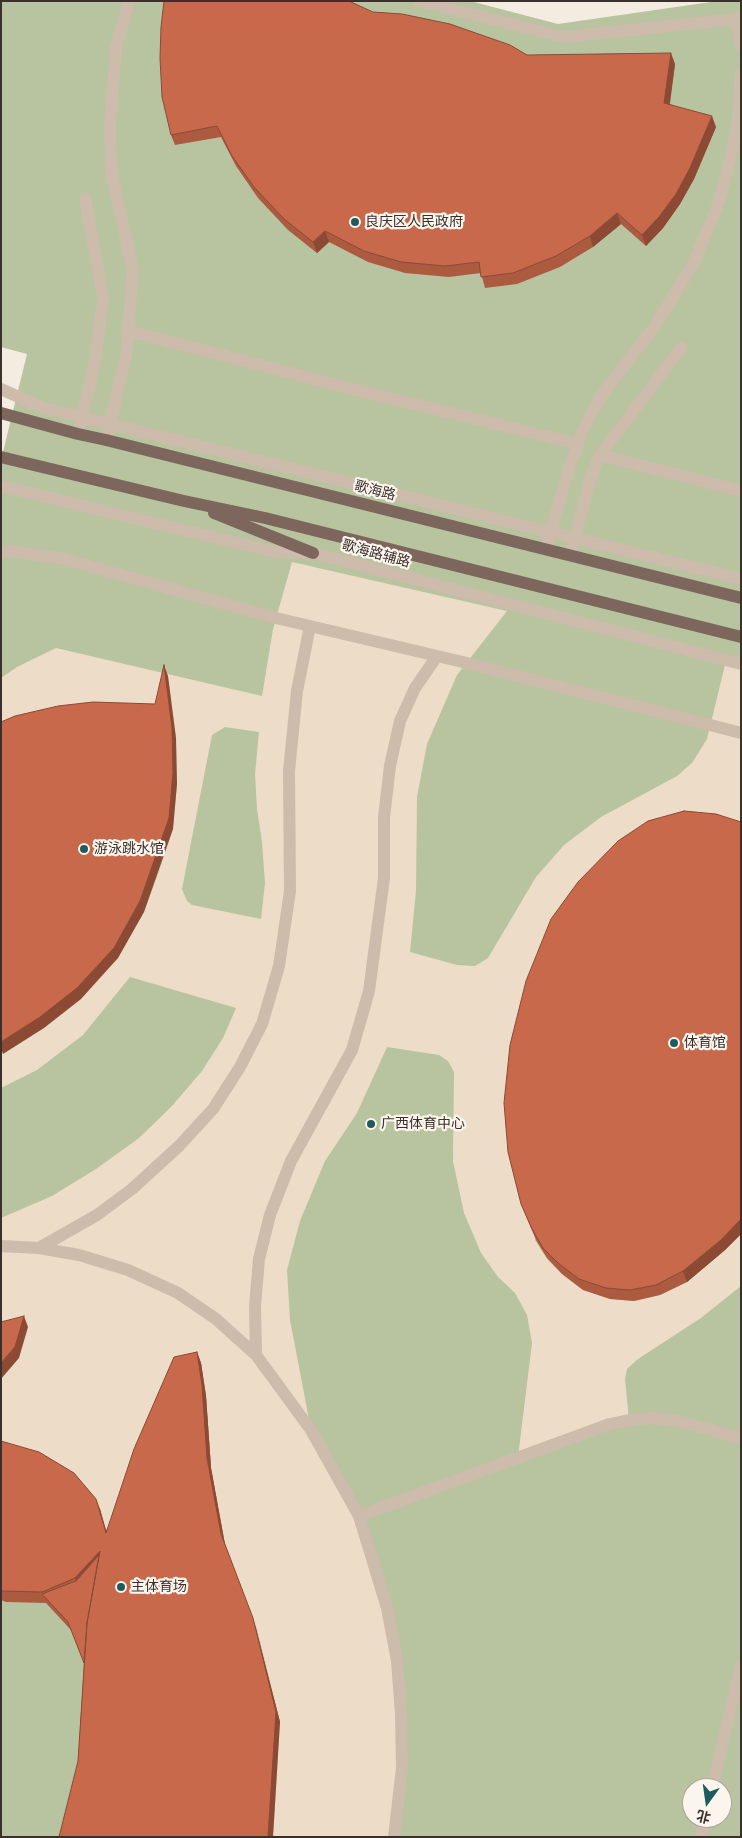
<!DOCTYPE html>
<meta charset="utf-8">
<style>
body{margin:0}
#map{position:relative;width:742px;height:1838px;overflow:hidden;background:#f4ebe1;font-family:"IBM Plex Sans","Noto Sans SC",sans-serif}
canvas{display:block}
.frame{position:absolute;inset:0;border:2px solid #3b302b;pointer-events:none}
.north{position:absolute;left:682px;top:1778px;width:50px;height:50px;box-sizing:border-box;background:#fbf5ee;border:1px solid #aea6a0;border-radius:50%;rotate:194deg;font-size:14px;font-weight:700;line-height:20px;text-align:center;color:#3b302b}
.north::after{content:'';display:block;margin:auto;width:18px;height:22px;background:#1f5a5e;clip-path:polygon(50% 0,100% 100%,50% 72%,0 100%)}
</style>
<div id="map">
<canvas width="742" height="1838"></canvas>
<div class="frame"></div>
<div class="north">北</div>
</div>
<script>
const context = document.querySelector('canvas').getContext('2d');
context.lineJoin = 'round';
function paint(path, color) { context.fillStyle = color; context.fill(path, 'evenodd'); }
const poly = rows => new Path2D(rows.map(r => 'M' + r).join(''));
function strokePath(path, color, width, dash) { context.strokeStyle = color; context.lineWidth = width; context.lineCap = dash ? 'butt' : 'round'; context.setLineDash(dash || []); context.stroke(path); }
function write(font, color, halo, rows, align = 'center') {
  context.font = font + ' "IBM Plex Sans","Noto Sans SC",sans-serif'; context.lineWidth = 4.5; context.setLineDash([]); context.textBaseline = 'middle'; context.strokeStyle = halo; context.fillStyle = color; for (const [text, x, y, turn = 0] of rows) {
    context.save(); context.translate(x, y); context.rotate((+turn || 0) * Math.PI / 180); context.textAlign = isNaN(turn) ? turn : align; if (halo) context.strokeText(text, 0, 0); context.fillText(text, 0, 0); context.restore();
  }
}
paint(poly([
 [1,1,470,1,558,24,718,1,741,1,741,1837,1,1837,1,460,27,354,1,347],
 [692,1788,722,1788,722,1818,692,1818]
]), '#b8c4a0');
paint(poly([
 [292,562,507,611,457,675,427,744,417,797,416,891,410,952,457,965,475,966,488,958,536,877,564,845,601,817,677,776,692,763,707,739,725,665,741,669,741,831,535,1240,547,1259,562,1274,583,1290,610,1299,634,1301,660,1295,687,1282,725,1250,741,1234,741,1286,701,1318,638,1359,627,1369,625,1379,629,1420,518,1457,532,1343,527,1315,515,1293,498,1277,481,1253,464,1213,453,1161,454,1072,448,1061,439,1055,387,1047,357,1113,325,1161,300,1221,287,1270,290,1320,311,1430,340,1480,374,1564,401,1714,394,1837,273,1837,280,1722,257,1629,225,1545,211,1468,206,1396,201,1363,110,1544,1,1451,1,1218,52,1196,96,1169,139,1138,171,1107,202,1071,223,1038,236,1008,130,977,83,1035,37,1070,1,1088,1,1054,118,958,144,912,160,868,173,829,177,784,176,738,168,677,159,715,1,734,1,678,17,667,56,648,262,696,273,629],
 [225,727,259,732,255,774,257,809,262,842,265,883,261,919,192,905,187,901,182,889,212,735]
]), '#ecdcc8');
strokePath(poly([
 [419,1,564,37,736,19],
 [741,18,736,19,741,45],
 [128,331,357,390,578,444],
 [1,389,41,407,741,579],
 [108,432,126,356,133,270,111,171,110,122,116,48,129,1],
 [78,434,95,361,103,297,85,199],
 [600,455,741,491],
 [1,486,275,552,313,553,741,664],
 [545,550,571,462,584,427,604,392,655,326,693,264,719,202,732,153,738,120,741,75],
 [1,552,11,551,64,559,276,618,467,663,741,733],
 [570,556,591,476,600,455,681,348],
 [1,1246,39,1248,79,1255,128,1270,178,1293,216,1319,256,1355,311,1430,359,1516,387,1608,397,1661,401,1714,402,1768,394,1837],
 [39,1248,97,1215,132,1189,179,1146,213,1109,240,1067,262,1024,279,966,290,891,289,771,297,691,310,626],
 [256,1355,255,1306,259,1259,270,1215,291,1161,352,1050,369,991,384,878,384,817,390,766,400,721,415,688,437,656],
 [359,1516,610,1424,629,1420,653,1418,678,1421,741,1438],
 [712,1788,741,1666],
 [701,1837,705,1818]
]), '#cdbbac', 12);
strokePath(poly([
 [1,413,78,434,106,440,741,598],
 [1,457,184,501,265,518,741,637],
 [214,513,313,553]
]), '#7d675c', 12);
paint(poly([
 [373,12,527,55,675,64,670,104,716,127,694,179,680,204,663,228,646,246,621,224,593,247,560,267,517,284,485,288,481,273,449,277,405,273,368,262,329,242,317,253,288,230,258,198,236,166,221,137,175,145,171,135],
 [741,822,741,1234,725,1250,687,1282,660,1295,634,1301,610,1299,583,1290,562,1274,547,1258,536,1240,521,1204],
 [197,1352,201,1363,206,1396,211,1468,225,1544,256,1629,280,1722,78,1761,84,1663,71,1630,46,1603,6,1602,1,1600,1,1441,100,1509,106,1531]
]), '#ac5a40');
paint(poly([
 [671,53,675,64,668,114,664,103],
 [712,116,716,127,694,179,680,204,663,228,646,246,642,235],
 [617,213,621,224,593,247,590,236],
 [325,231,329,242,317,253,313,242],
 [164,665,168,676,176,738,177,784,173,829,144,912,118,958,81,999,44,1028,3,1054,1,1048,1,1042,114,948],
 [741,1219,741,1234,725,1250,687,1282,683,1271],
 [24,1316,28,1327,19,1358,1,1379,1,1363],
 [197,1352,201,1363,206,1396,211,1468,225,1545,221,1534,207,1458],
 [96,1499,100,1509,110,1544,106,1533],
 [100,1551,104,1562,79,1589,75,1578],
 [253,1618,256,1629,280,1722,273,1837,268,1837]
]), '#8c4a34');
const building = poly([
 [164,1,349,1,373,12,402,14,450,24,510,45,527,55,671,53,664,103,712,116,690,168,676,194,659,217,642,235,617,213,590,236,556,256,513,273,481,277,479,262,445,266,401,262,364,251,325,231,313,242,284,219,254,187,232,156,217,126,171,135,162,97,160,58,161,27,164,1],
 [164,665,172,728,173,773,169,818,140,901,114,948,77,988,40,1017,1,1042,1,722,15,716,58,706,93,702,155,704,164,665],
 [684,811,716,814,741,822,741,1219,721,1240,683,1271,656,1285,630,1290,606,1288,579,1279,558,1263,543,1248,532,1229,521,1204,508,1152,504,1103,510,1045,526,981,551,919,578,882,618,841,648,821,684,811],
 [24,1316,15,1347,1,1363,1,1322,24,1316],
 [197,1352,202,1385,207,1458,221,1534,253,1618,276,1712,268,1837,59,1837,78,1761,87,1623,100,1551,75,1578,42,1592,1,1591,1,1441,39,1452,74,1473,96,1499,106,1533,134,1449,174,1357,197,1352],
 [99,1555,87,1623,84,1663,68,1622,42,1594,76,1581,99,1555]
]);
paint(building, '#c8694b');
strokePath(building, '#8c4a34', 1);
for (const [x, y, r, color] of [
 [355,222,5,"#1f5a5e"],
 [84,849,5,"#1f5a5e"],
 [674,1043,5,"#1f5a5e"],
 [371,1124,5,"#1f5a5e"],
 [121,1587,5,"#1f5a5e"]
]) { const dot = new Path2D(); dot.arc(x, y, r, 0, 2 * Math.PI); context.fillStyle = color; context.fill(dot); strokePath(dot, '#fbf5ee', 2); }
write('14px', '#3b302b', '#fbf5ee', [
 ["良庆区人民政府",365,222],
 ["游泳跳水馆",94,849],
 ["体育馆",684,1043],
 ["广西体育中心",381,1124],
 ["主体育场",131,1587]
], 'left');
write('14px', '#3b302b', '#fbf5ee', [
 ["歌海路",375,491,14],
 ["歌海路辅路",376,554,15]
]);
</script>
